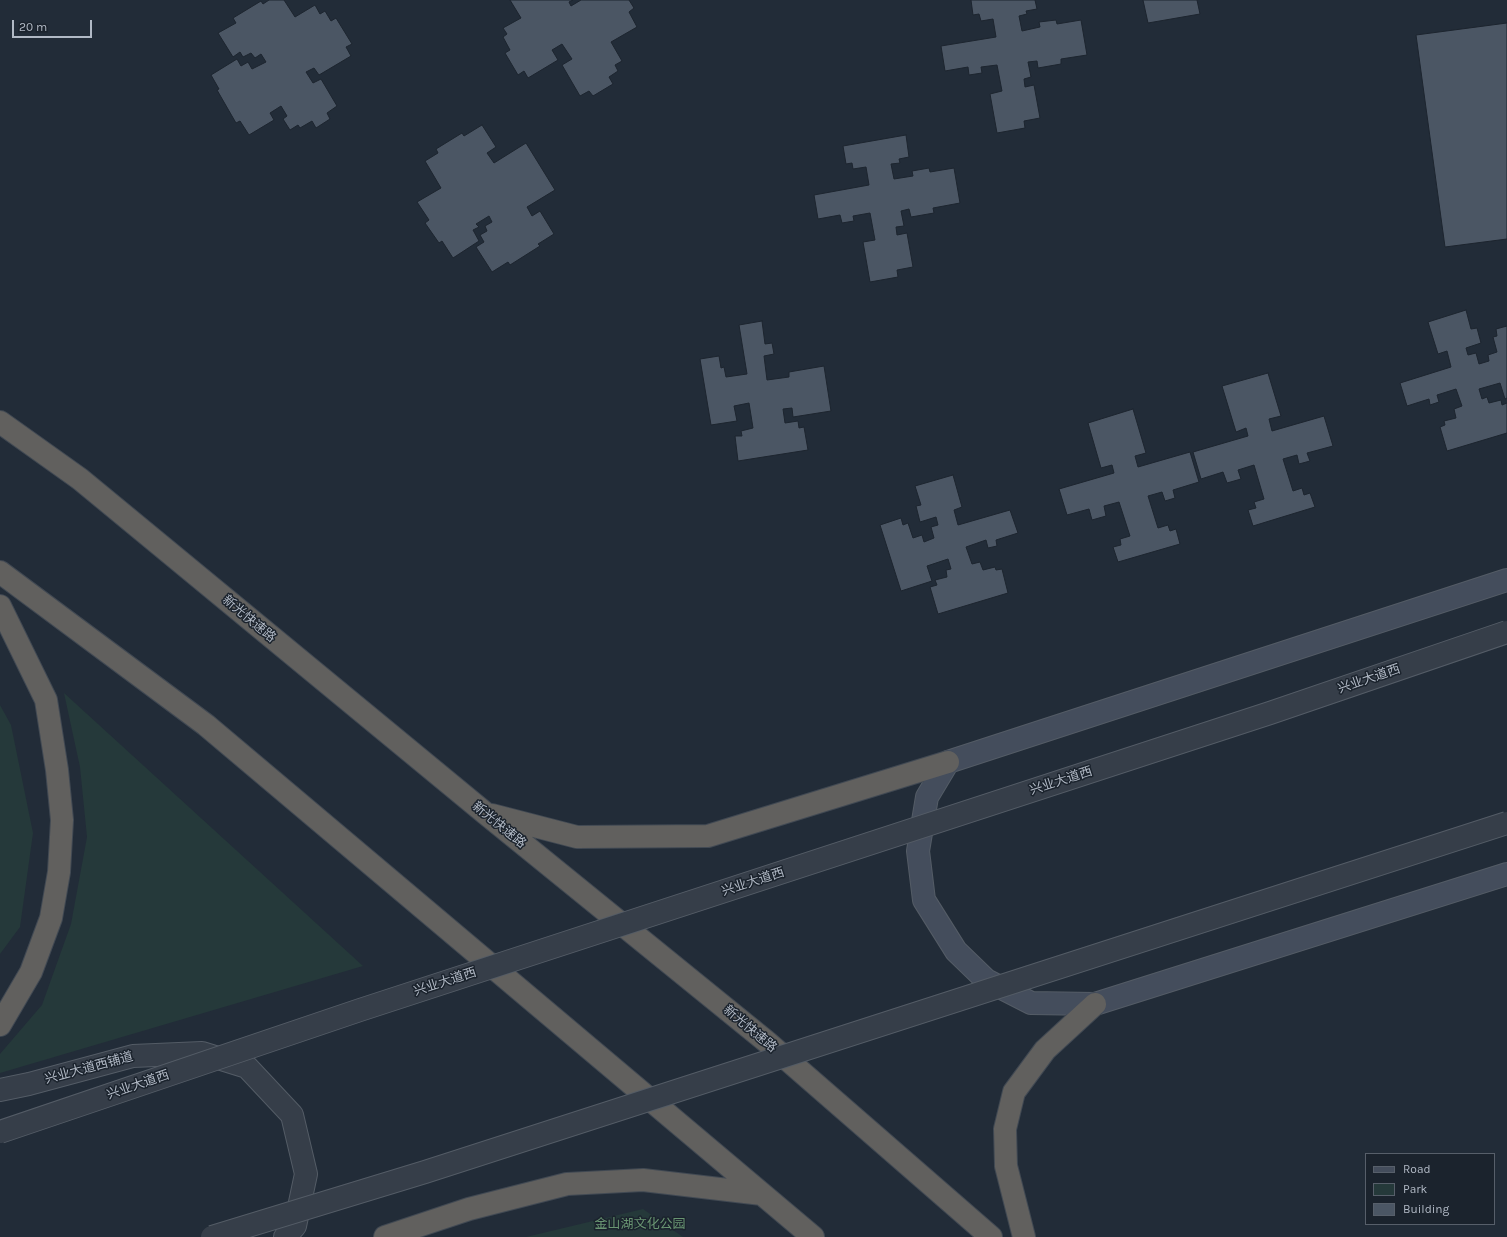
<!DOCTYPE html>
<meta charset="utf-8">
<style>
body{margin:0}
#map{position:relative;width:1507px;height:1237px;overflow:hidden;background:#222c38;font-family:Karla,sans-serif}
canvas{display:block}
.legend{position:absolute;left:1365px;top:1153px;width:130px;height:72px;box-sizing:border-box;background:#1b232d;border:1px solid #575f6a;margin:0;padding:5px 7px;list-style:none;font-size:12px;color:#b1b9c5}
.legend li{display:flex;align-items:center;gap:8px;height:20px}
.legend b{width:20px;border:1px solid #575f6a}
.scale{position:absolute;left:12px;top:20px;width:80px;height:18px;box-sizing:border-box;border:2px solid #b1b9c5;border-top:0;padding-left:5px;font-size:12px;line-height:14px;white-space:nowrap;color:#b1b9c5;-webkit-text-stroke:3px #1b232d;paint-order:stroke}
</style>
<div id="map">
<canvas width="1507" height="1237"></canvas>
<ul class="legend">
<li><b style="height:5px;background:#444d5c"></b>Road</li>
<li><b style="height:11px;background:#25393a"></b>Park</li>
<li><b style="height:11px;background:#4b5664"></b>Building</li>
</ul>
<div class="scale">20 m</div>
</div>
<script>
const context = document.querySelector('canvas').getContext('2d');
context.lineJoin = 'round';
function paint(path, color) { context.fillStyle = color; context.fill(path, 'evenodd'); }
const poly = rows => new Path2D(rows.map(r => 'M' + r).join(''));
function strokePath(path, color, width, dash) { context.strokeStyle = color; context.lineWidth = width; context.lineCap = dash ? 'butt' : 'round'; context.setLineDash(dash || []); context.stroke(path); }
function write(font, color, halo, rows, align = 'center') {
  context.font = font + ' Karla,"Noto Sans SC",sans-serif'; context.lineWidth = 3; context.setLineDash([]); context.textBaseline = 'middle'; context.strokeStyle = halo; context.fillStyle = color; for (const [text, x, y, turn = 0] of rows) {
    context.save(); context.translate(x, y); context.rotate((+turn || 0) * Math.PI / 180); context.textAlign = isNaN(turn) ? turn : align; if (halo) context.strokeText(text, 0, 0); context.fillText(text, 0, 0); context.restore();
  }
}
paint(poly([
 [64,693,363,966,0,1073,0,1054,42,1005,71,924,87,837,80,767],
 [0,705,11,725,33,833,20,927,0,954],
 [643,1209,683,1237,526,1237]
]), '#25393a');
const building = poly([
 [269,0,284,0,295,17,315,5,320,14,325,11,331,21,336,18,352,44,346,47,351,56,319,75,314,68,306,72,313,83,321,79,337,106,327,113,330,119,316,128,312,121,300,128,298,125,290,130,283,119,287,116,281,106,270,113,274,120,249,135,240,121,236,123,217,90,219,89,211,75,237,59,241,66,248,62,252,69,266,62,261,54,255,58,251,53,243,57,240,52,233,57,218,33,236,23,233,18,261,1,263,4,269,0],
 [510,0,573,0,569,2,571,6,581,0,629,0,634,8,629,12,637,27,611,42,622,61,615,65,618,71,609,77,613,84,593,96,589,91,580,96,562,65,572,59,562,44,552,50,558,60,528,78,524,71,518,75,505,53,510,50,503,37,507,34,503,28,521,18,510,0],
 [971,0,1035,0,1037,9,1026,11,1027,14,1019,16,1022,31,1040,27,1039,22,1056,20,1057,24,1081,20,1087,55,1061,59,1061,64,1038,68,1037,61,1028,62,1031,77,1024,79,1025,87,1034,85,1040,118,1024,121,1025,128,997,133,990,94,1002,91,997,65,981,67,982,73,969,75,968,67,945,71,941,46,996,37,993,19,981,21,979,14,973,15,971,0],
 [1143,0,1197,0,1200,14,1148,23,1143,0],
 [1507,23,1507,239,1445,247,1416,35,1507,23],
 [482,125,496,147,487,153,494,163,526,143,555,190,527,207,532,216,540,211,554,234,538,244,540,246,510,265,508,262,492,272,476,247,484,242,480,235,487,231,485,226,492,222,489,216,476,224,479,227,473,230,479,241,453,258,442,241,439,243,425,223,429,220,417,202,441,188,425,161,438,153,436,149,462,133,464,136,482,125],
 [906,135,909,157,899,159,900,163,891,164,894,179,913,176,912,171,929,168,930,172,954,168,960,203,933,208,934,213,911,217,909,209,901,211,904,226,896,227,897,235,907,233,913,267,897,270,898,277,870,282,863,242,875,240,870,213,853,216,854,221,842,223,840,215,818,219,814,195,869,185,866,167,853,169,852,163,846,164,843,146,906,135],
 [1466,310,1471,329,1477,328,1481,343,1466,348,1468,355,1476,353,1479,364,1489,361,1488,355,1497,352,1493,337,1497,336,1496,329,1507,326,1507,398,1505,399,1500,383,1479,389,1482,399,1487,397,1489,403,1501,400,1502,405,1507,403,1507,433,1447,451,1440,427,1445,425,1444,421,1456,418,1454,409,1462,406,1456,389,1437,395,1439,402,1430,405,1429,399,1407,406,1400,383,1451,367,1447,351,1438,354,1428,322,1466,310],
 [762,321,765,344,772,343,774,354,764,356,767,380,789,377,789,372,824,366,831,411,793,417,792,408,783,409,785,423,798,421,799,428,804,427,808,450,738,461,735,436,742,436,741,431,753,428,749,403,734,406,737,421,711,425,700,359,719,356,721,368,724,367,726,377,747,374,739,325,762,321],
 [1268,373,1281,416,1269,419,1272,431,1324,416,1333,446,1307,453,1310,461,1299,464,1297,455,1283,459,1293,491,1302,488,1304,495,1310,493,1315,507,1253,526,1248,510,1256,508,1254,502,1264,499,1254,465,1238,470,1241,479,1227,483,1223,472,1201,479,1193,452,1248,436,1246,428,1236,432,1222,386,1268,373],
 [1133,409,1146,453,1135,456,1138,467,1190,452,1199,482,1173,490,1175,498,1165,501,1162,492,1148,496,1158,528,1168,525,1170,531,1176,529,1180,544,1118,562,1113,547,1121,545,1120,539,1130,536,1119,502,1104,506,1106,516,1092,520,1089,509,1067,515,1059,489,1114,473,1112,465,1101,468,1088,423,1133,409],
 [953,475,962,507,954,510,958,525,1010,510,1018,533,996,540,997,546,988,548,986,540,966,547,972,564,980,562,983,570,995,567,996,570,1002,569,1008,593,938,614,930,587,937,585,935,580,947,577,946,570,951,569,948,559,927,566,932,581,901,591,880,525,901,518,903,525,908,523,913,538,922,535,924,542,934,538,931,527,938,525,936,517,920,522,916,506,921,505,915,486,953,475]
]);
paint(building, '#4b5664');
strokePath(building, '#1d252f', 1);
const tertiary = poly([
 [0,1090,29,1084,133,1056,202,1053,247,1067,292,1115,306,1174,295,1226,285,1237]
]);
const secondary = poly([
 [1507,580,948,762,927,797,918,851,924,900,956,951,986,980,1031,1003,1095,1004,1507,874]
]);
const trunk = poly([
 [0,422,80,479,485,813,767,1042,991,1237],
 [0,572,206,725,813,1237],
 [0,606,46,700,57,770,62,820,59,872,51,918,31,972,0,1025],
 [492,815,577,837,708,836,948,762],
 [385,1237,469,1209,567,1184,643,1180,762,1194],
 [1024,1237,1006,1166,1005,1129,1014,1092,1045,1050,1095,1004]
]);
strokePath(tertiary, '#545c66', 24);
strokePath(secondary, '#545c66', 24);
strokePath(trunk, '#414953', 24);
strokePath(tertiary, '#363e49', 22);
strokePath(secondary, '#444d5c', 22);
strokePath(trunk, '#61605e', 22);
const tertiaryBridge = poly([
 [0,1132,360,1010,1270,713,1507,632],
 [212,1237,425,1172,1507,823]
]);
strokePath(tertiaryBridge, '#545c66', 24, []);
strokePath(tertiaryBridge, '#363e49', 22);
write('13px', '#b1b9c5', '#1b232d', [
 ["新光快速路",249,619,40],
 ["兴业大道西",1369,679,-19],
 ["兴业大道西",1061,781,-18],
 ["新光快速路",499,825,39],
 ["兴业大道西",753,882,-18],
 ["兴业大道西",445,982,-18],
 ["新光快速路",750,1029,40],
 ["兴业大道西铺道",89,1068,-15],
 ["兴业大道西",138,1085,-19]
]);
write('13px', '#699572', '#1b232d', [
 ["金山湖文化公园",640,1224]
]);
</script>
